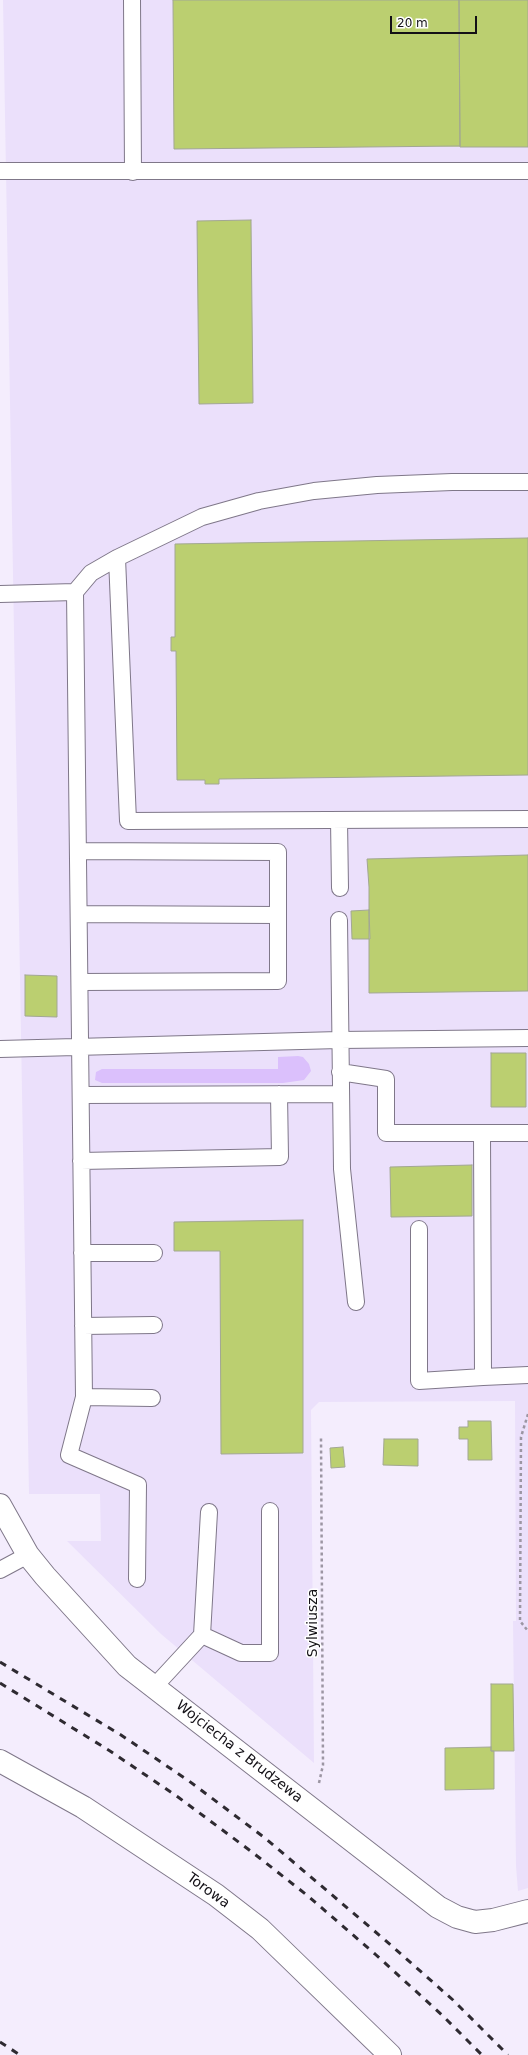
<!DOCTYPE html>
<style>
body{margin:0}
#map{position:relative;width:528px;height:2055px;overflow:hidden;background:#f4edfd;font-family:"DejaVu Sans",sans-serif}
canvas{display:block}
.scale{position:absolute;left:390px;top:16px;width:87px;height:18px;box-sizing:border-box;border:2px solid #131016;border-top:0;padding-left:5px;font-size:12px;line-height:14px;white-space:nowrap;color:#131016;-webkit-text-stroke:3px #fff;paint-order:stroke}
</style>
<div id="map">
<canvas width="528" height="2055"></canvas>
<div class="scale">20 m</div>
</div>
<script>
const context = document.querySelector('canvas').getContext('2d');
context.lineJoin = 'round';
function paint(path, color) { context.fillStyle = color; context.fill(path, 'evenodd'); }
const poly = rows => new Path2D(rows.map(r => 'M' + r).join(''));
function strokePath(path, color, width, dash) { context.strokeStyle = color; context.lineWidth = width; context.lineCap = dash ? 'butt' : 'round'; context.setLineDash(dash || []); context.stroke(path); }
function write(font, color, halo, rows, align = 'center') {
  context.font = font + ' "DejaVu Sans",sans-serif'; context.lineWidth = 3; context.setLineDash([]); context.textBaseline = 'middle'; context.strokeStyle = halo; context.fillStyle = color; for (const [text, x, y, turn = 0] of rows) {
    context.save(); context.translate(x, y); context.rotate((+turn || 0) * Math.PI / 180); context.textAlign = isNaN(turn) ? turn : align; if (halo) context.strokeText(text, 0, 0); context.fillText(text, 0, 0); context.restore();
  }
}
paint(poly([
 [3,0,528,0,528,1888,518,1891,516,1866,513,1621,516,1621,515,1401,319,1402,311,1410,314,1763,161,1634,67,1541,101,1541,100,1494,29,1494]
]), '#ebe0fb');
paint(poly([
 [298,1056,303,1057,309,1064,311,1071,304,1080,283,1083,102,1083,95,1080,96,1072,102,1069,278,1069,278,1057]
]), '#dbc0fc');
const building = poly([
 [173,0,459,0,460,146,174,149,173,0],
 [459,0,528,0,528,147,460,147,459,0],
 [251,220,253,403,199,404,197,221,251,220],
 [528,538,528,775,219,779,219,784,205,784,205,780,177,780,176,651,171,651,171,637,175,637,175,544,528,538],
 [528,855,528,991,369,993,369,887,367,859,528,855],
 [369,910,370,939,352,939,351,911,369,910],
 [25,975,57,976,57,1017,25,1016,25,975],
 [491,1053,526,1053,526,1107,491,1107,491,1053],
 [472,1165,472,1216,391,1217,390,1167,472,1165],
 [303,1220,303,1453,221,1454,220,1251,174,1251,174,1222,303,1220],
 [468,1421,491,1421,492,1460,468,1460,468,1439,459,1439,459,1427,468,1427,468,1421],
 [384,1439,418,1439,418,1466,383,1465,384,1439],
 [343,1447,345,1467,331,1468,330,1448,343,1447],
 [491,1684,513,1684,514,1751,491,1751,491,1684],
 [491,1747,491,1751,494,1751,494,1789,445,1790,445,1748,491,1747]
]);
paint(building, '#bbcf70');
strokePath(building, '#a2a793', 1);
const lane = poly([
 [132,0,133,172],
 [0,171,528,171],
 [117,558,128,821,528,819],
 [0,594,75,592],
 [339,820,340,888],
 [78,851,278,852,278,981,81,982],
 [79,914,278,915],
 [339,920,342,1169,356,1302],
 [0,1049,339,1040,528,1038],
 [340,1072,386,1079,386,1133,528,1133],
 [81,1095,340,1094],
 [482,1133,483,1377,528,1375],
 [81,1161,280,1157,279,1094],
 [419,1229,419,1381,483,1377],
 [82,1253,154,1253],
 [83,1326,154,1325],
 [84,1397,152,1398],
 [0,1570,28,1555],
 [137,1579,138,1485,69,1455,84,1397,75,592,91,573,117,558,202,517,259,501,314,491,377,485,452,482,528,482],
 [202,1635,241,1653,270,1653,270,1511],
 [154,1687,202,1635,209,1512]
]);
const street = poly([
 [0,1505,28,1555,45,1576,127,1666,438,1907,457,1917,475,1922,493,1920,528,1911],
 [0,1761,83,1807,216,1895,260,1929,390,2055]
]);
strokePath(lane, '#7f7789', 18);
strokePath(street, '#7f7789', 24);
strokePath(poly([
 [528,1414,521,1437,520,1621,528,1631],
 [319,1783,323,1765,321,1437]
]), '#9c96a3', 2.5, [3, 3]);
strokePath(lane, '#fff', 16);
strokePath(street, '#fff', 22);
strokePath(poly([
 [0,1662,121,1735,189,1781,265,1838,385,1940,453,2000,508,2055],
 [0,1683,110,1751,178,1797,252,1852,308,1896,375,1954,442,2015,482,2055],
 [0,2042,20,2055]
]), '#2e2a31', 3, [7, 7]);
write('14px', '#131016', '#fff', [
 ["Sylwiusza",313,1623,-90],
 ["Wojciecha z Brudzewa",239,1752,38],
 ["Torowa",208,1891,36]
]);
</script>
